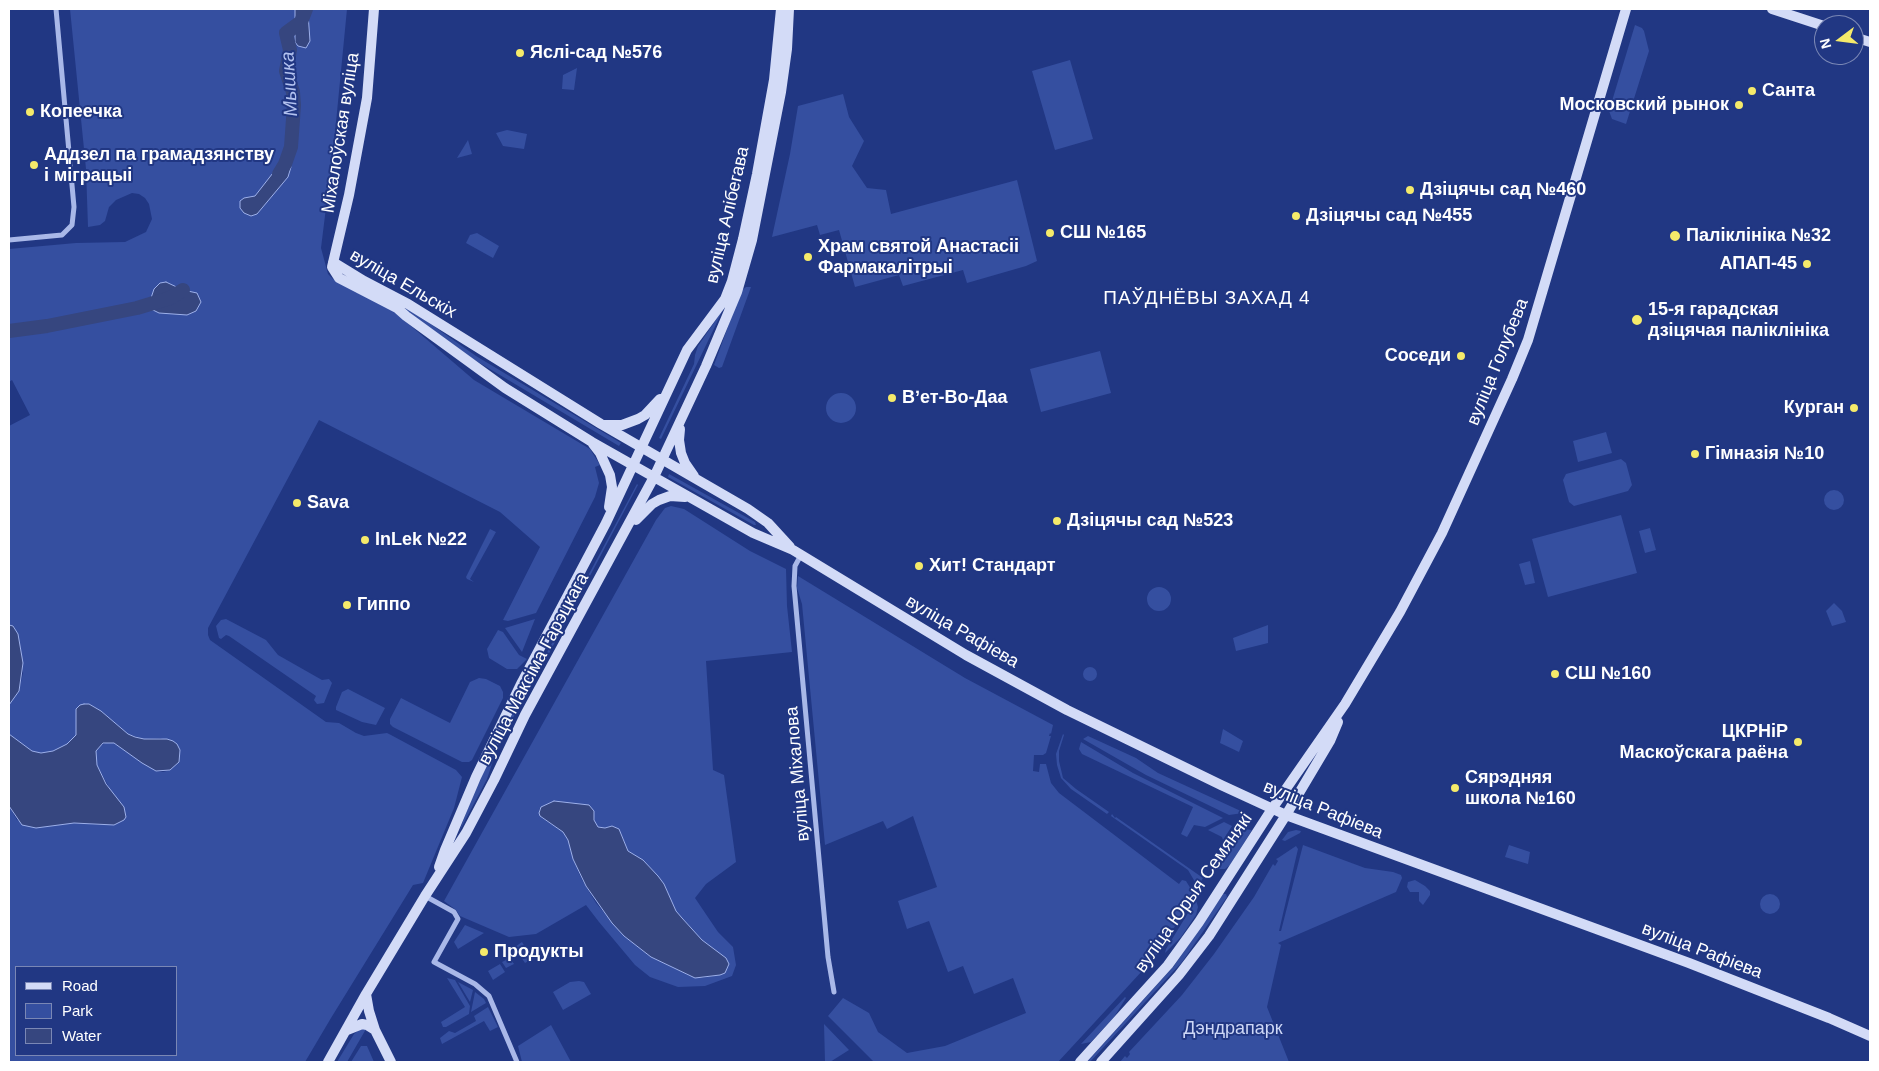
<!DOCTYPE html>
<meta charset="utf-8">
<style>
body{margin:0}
#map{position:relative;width:1879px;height:1071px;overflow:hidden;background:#213783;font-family:Arial,sans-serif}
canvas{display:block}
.frame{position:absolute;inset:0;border:10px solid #fff;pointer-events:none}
.legend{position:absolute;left:15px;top:966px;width:162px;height:90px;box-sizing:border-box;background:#213783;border:1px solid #7a87b5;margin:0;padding:6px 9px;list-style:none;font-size:15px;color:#fff}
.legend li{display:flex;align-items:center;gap:10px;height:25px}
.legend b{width:25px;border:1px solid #7a87b5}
.north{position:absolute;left:1814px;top:15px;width:50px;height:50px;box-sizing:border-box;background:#213783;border:1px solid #7a87b5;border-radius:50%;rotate:255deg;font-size:14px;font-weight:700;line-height:20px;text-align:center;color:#fff}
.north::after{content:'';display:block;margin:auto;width:18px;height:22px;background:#f5ea6a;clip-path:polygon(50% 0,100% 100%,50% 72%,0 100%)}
</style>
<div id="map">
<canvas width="1879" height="1071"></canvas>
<div class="frame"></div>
<ul class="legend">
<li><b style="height:6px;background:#d3dbf7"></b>Road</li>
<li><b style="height:14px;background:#354fa0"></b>Park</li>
<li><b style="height:14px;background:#36467f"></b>Water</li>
</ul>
<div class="north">N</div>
</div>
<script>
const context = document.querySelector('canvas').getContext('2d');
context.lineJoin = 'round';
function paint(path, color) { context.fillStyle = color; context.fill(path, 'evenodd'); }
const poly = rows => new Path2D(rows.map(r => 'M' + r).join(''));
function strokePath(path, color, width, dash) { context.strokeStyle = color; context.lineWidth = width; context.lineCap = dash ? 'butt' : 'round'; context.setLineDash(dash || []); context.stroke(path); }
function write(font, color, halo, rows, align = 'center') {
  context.font = font + ' Arial,sans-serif'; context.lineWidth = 4; context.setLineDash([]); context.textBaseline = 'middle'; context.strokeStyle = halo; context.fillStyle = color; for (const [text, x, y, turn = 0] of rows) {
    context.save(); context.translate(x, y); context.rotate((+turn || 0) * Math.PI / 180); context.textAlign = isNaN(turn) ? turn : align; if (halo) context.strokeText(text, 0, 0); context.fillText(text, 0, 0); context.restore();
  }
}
paint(poly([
 [70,9,347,9,334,143,321,248,328,274,333,279,390,308,474,380,590,449,600,465,595,467,599,483,595,497,536,613,508,621,503,620,540,547,500,512,319,420,208,628,208,635,210,640,326,722,339,723,356,733,364,736,387,733,391,735,456,770,462,777,454,808,423,883,413,885,331,1018,305,1062,9,1062,9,806,17,820,36,828,74,823,104,825,112,793,97,765,95,757,96,751,99,746,108,742,114,743,156,771,163,772,170,770,180,757,180,750,177,744,160,738,144,739,128,734,101,711,89,704,84,704,76,713,77,724,76,735,67,744,53,751,41,753,32,751,9,734,9,705,19,691,23,673,14,626,9,625,9,426,30,415,12,380,9,382,9,249,76,243,125,242,146,232,152,219,149,204,145,198,139,194,132,193,116,200,109,207,105,221,100,225,88,227,86,169],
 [16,967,176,967,176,1055,16,1055],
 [1635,25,1642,28,1644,31,1649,51,1626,124,1612,119,1609,111],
 [1070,60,1093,139,1055,150,1032,71],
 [577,68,574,90,562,89,563,75],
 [843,94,849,117,864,141,852,166,867,188,886,190,891,214,1017,180,1037,261,1026,266,967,283,963,270,903,286,899,275,855,287,839,230,820,235,817,225,772,237,790,154,798,106],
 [507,130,527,134,524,149,503,146,496,133],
 [468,140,472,154,457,158],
 [477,233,499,246,493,258,466,243,470,235],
 [746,287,751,287,722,367,719,368,714,365,741,291],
 [408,308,476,356,621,443,619,446,473,359,405,313,405,309],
 [722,311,720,316,661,439,659,438,694,364,695,355,698,346],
 [1100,351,1111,393,1041,412,1030,369],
 '826 408a15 15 0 1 1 30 0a15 15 0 1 1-30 0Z',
 [1606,432,1612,453,1578,462,1573,441],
 [1621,459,1626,463,1632,485,1628,491,1574,506,1569,502,1563,480,1566,474],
 [669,474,755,522,756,525,754,525,668,477],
 [637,484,638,485,545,661,543,660],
 '1824 500a10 10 0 1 1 20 0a10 10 0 1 1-20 0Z',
 [671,506,684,509,750,551,786,569,787,606,792,652,706,661,713,770,724,775,736,862,706,884,695,898,718,932,733,947,736,965,732,976,705,986,678,987,650,977,635,965,599,922,586,905,536,934,509,937,460,916,456,910,444,901,656,520,665,508],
 [554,801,581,805,594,816,595,824,598,827,605,828,612,826,621,833,628,851,647,864,664,884,676,911,702,940,711,947,720,975,702,978,688,975,651,957,624,936,596,903,582,880,573,859,568,840,563,832,542,818,539,810,541,807],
 [1621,515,1637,573,1548,597,1532,539],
 [1650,528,1656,550,1645,553,1639,531],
 [490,529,496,532,470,579,474,582,467,579,466,577],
 [1530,561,1535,583,1525,585,1519,564],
 [798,576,965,678,1053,725,1051,734,1050,733,1049,736,1051,736,1046,753,1043,755,1034,755,1033,771,1039,772,1040,764,1046,764,1051,783,1059,793,1179,884,1182,880,1186,881,1194,894,1188,906,1155,957,1058,1062,874,1062,828,1016,843,998,869,1013,878,1032,907,1053,945,1046,1026,1013,1013,978,974,994,963,966,948,972,929,921,907,929,898,901,937,887,913,816,887,829,883,821,825,845,802,604,797,588],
 '1147 599a12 12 0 1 1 24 0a12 12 0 1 1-24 0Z',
 [1834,603,1842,611,1846,622,1832,626,1826,611],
 [226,619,266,640,278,655,322,680,329,679,332,683,324,703,317,704,314,700,316,696,229,636,226,635,221,639,219,638,216,626,221,620],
 [535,619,522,652,505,628],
 [1268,625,1268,643,1236,651,1233,638],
 [498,630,503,632,519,655,527,659,517,669,507,669,489,658,487,649],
 '1083 674a7 7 0 1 1 14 0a7 7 0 1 1-14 0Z',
 [479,678,486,679,500,686,503,692,503,698,472,760,469,762,462,762,393,727,390,724,390,719,401,698,450,723,470,682],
 [348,689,385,708,376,725,362,722,336,710,336,707,342,692],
 [518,705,520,705,498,746,487,779,459,832,483,768,515,706],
 [1223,729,1243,741,1239,752,1220,743],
 [1063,734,1064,735,1059,751,1059,761,1063,778,1076,789,1109,812,1107,814,1071,789,1061,778,1057,765,1056,754],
 [1088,736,1136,758,1158,773,1243,812,1243,813,1229,815,1146,775,1083,739],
 [1081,742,1133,773,1223,818,1205,827,1194,825,1187,837,1181,834,1193,807,1082,754,1079,749],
 [1112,814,1115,818,1116,817,1203,878,1198,887,1188,870,1111,816],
 [1224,822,1232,826,1223,840,1222,837,1208,830],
 [1244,829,1252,830,1230,865,1225,869,1215,869,1241,831],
 [1296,830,1301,831,1300,833,1285,841,1282,840,1288,832],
 [1303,845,1365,868,1393,872,1401,875,1402,878,1396,892,1278,943,1281,945,1267,1007,1289,1062,1120,1062,1125,1056,1127,1058,1130,1054,1129,1052,1182,995,1214,954,1254,897,1273,864,1275,866,1278,861,1276,859,1278,858,1296,846,1298,849,1279,931,1281,931],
 [1509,845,1530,852,1528,864,1505,857],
 [1415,880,1425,886,1430,891,1430,895,1423,905,1419,901,1419,892,1410,892,1407,887,1408,882],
 [1223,894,1226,894,1227,897,1182,962,1090,1062,1087,1062,1174,966],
 '1760 904a10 10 0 1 1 20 0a10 10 0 1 1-20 0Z',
 [1196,900,1198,907,1196,915,1181,937,1165,953,1166,949],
 [465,925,484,933,458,949,454,942],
 [522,942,532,959,525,963,519,954,512,958,509,951],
 [506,952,514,964,506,968,502,962,506,960,502,954],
 [500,964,505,972,493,980,488,971],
 [447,978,455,980,470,1006,469,1014,446,1027,443,1027,441,1022,465,1007],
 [579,981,584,982,591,994,563,1010,553,992,570,982],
 [458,982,473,990,470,1002],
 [475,992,484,999,486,1003,471,1012],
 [1125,997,1126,998,1114,1017,1091,1042,1081,1044],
 [488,1007,498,1027,490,1031,484,1021,442,1044,440,1038,449,1031,455,1033,476,1021,474,1016],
 [824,1024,849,1050,830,1062,825,1062],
 [551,1025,571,1062,522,1062,518,1046],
 [360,1029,366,1029,347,1062,337,1062,354,1034],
 [361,1046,367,1046,374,1062,351,1062]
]), '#354fa0');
const water = poly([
 [295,9,305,9,308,13,310,41,306,48,298,46,295,42,295,9],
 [287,158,291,167,288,177,257,214,251,216,244,213,240,208,240,201,244,198,255,196,283,160,287,158],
 [166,282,183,290,197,293,201,302,196,311,187,315,159,313,151,309,150,301,154,289,160,283,166,282],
 [9,625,13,626,18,634,23,663,19,691,9,705,9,625],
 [84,704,89,704,101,711,128,734,135,737,144,739,167,739,173,741,177,744,180,750,179,762,170,770,156,771,142,763,114,743,103,743,96,751,97,765,106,784,124,807,126,817,124,820,114,825,74,823,36,828,22,825,9,806,9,734,32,751,41,753,53,751,67,744,76,735,76,709,80,705,84,704],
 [554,801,589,805,594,811,594,820,598,827,605,828,612,826,619,829,628,851,643,860,658,876,664,884,676,911,682,918,702,940,726,958,729,964,725,973,720,975,695,978,651,957,624,936,612,923,586,886,573,859,568,840,563,832,540,816,539,813,541,807,554,801]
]);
paint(water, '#36467f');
strokePath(water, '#9db0ea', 1);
strokePath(poly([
 [279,174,285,164,291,147,294,105,293,92,286,71,290,50,286,33,301,22,306,9],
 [9,331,47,326,137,308,170,298,183,290]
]), '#36467f', 14);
strokePath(poly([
 [9,240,62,235,72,225,74,207,56,9],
 [801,555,795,566,794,586,828,957,834,992],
 [425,896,454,912,458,919,434,962,475,984,489,996,517,1062]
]), '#a9b8e8', 5);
strokePath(poly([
 [374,9,367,98,349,195,332,267,339,278,397,308,406,316,505,388,592,442,753,533,793,550,966,655,1067,710,1221,785,1286,815,1689,963,1829,1018,1870,1036],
 [1772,9,1824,26],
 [1854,37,1870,42],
 [333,262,364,281,408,304,601,424,748,509,768,523,790,547],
 [604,425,622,425,638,419,645,415,660,399],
 [680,429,679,440,681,453,685,463,694,476],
 [593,444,600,453,610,475,612,487,609,507],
 [636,520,652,504,659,500,670,496,685,497],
 [439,867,445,850,476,777,522,682,606,523,687,350,725,299,732,281,743,239,757,174,774,80,781,9],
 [366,994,369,1011,375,1030,391,1062],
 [347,1030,362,1024,367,1025,375,1030],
 [328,1062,366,994,425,896,466,833,494,780,525,715,654,477,706,366,737,292,752,240,781,92,787,49,789,9],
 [1080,1062,1168,965,1199,922,1272,809,1345,704,1400,612,1442,533,1512,379,1528,340,1626,9],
 [1101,1062,1179,975,1209,936,1286,815,1330,741,1338,722]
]), '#d3dbf7', 10);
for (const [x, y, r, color] of [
 [520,53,5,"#f5ea6a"],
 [1752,91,5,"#f5ea6a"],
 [1739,105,5,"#f5ea6a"],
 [30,112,5,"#f5ea6a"],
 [34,165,5,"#f5ea6a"],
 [1410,190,5,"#f5ea6a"],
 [1296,216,5,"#f5ea6a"],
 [1050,233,5,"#f5ea6a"],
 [1675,236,6,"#f5ea6a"],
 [808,257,5,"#f5ea6a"],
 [1807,264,5,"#f5ea6a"],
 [1637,320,6,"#f5ea6a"],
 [1461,356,5,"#f5ea6a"],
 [892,398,5,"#f5ea6a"],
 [1854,408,5,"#f5ea6a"],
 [1695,454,5,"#f5ea6a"],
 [297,503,5,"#f5ea6a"],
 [1057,521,5,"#f5ea6a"],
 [365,540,5,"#f5ea6a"],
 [919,566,5,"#f5ea6a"],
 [347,605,5,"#f5ea6a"],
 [1555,674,5,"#f5ea6a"],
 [1798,742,5,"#f5ea6a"],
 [1455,788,5,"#f5ea6a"],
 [484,952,5,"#f5ea6a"]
]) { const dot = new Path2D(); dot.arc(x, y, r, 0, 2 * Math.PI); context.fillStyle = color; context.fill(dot); strokePath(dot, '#213783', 2); }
write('bold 18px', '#fff', '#213783', [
 ["Яслі-сад №576",530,53],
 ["Санта",1762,91],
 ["Московский рынок",1729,105,"right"],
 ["Копеечка",40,112],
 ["Аддзел па грамадзянству",44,155],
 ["і міграцыі",44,176],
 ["Дзіцячы сад №460",1420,190],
 ["Дзіцячы сад №455",1306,216],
 ["СШ №165",1060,233],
 ["Паліклініка №32",1686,236],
 ["Храм святой Анастасіі",818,247],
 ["Фармакалітрыі",818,268],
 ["АПАП-45",1797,264,"right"],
 ["15-я гарадская",1648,310],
 ["дзіцячая паліклініка",1648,331],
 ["Соседи",1451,356,"right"],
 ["Вʼет-Во-Даа",902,398],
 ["Курган",1844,408,"right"],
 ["Гімназія №10",1705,454],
 ["Sava",307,503],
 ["Дзіцячы сад №523",1067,521],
 ["InLek №22",375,540],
 ["Хит! Стандарт",929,566],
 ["Гиппо",357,605],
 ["СШ №160",1565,674],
 ["ЦКРНіР",1788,732,"right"],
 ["Маскоўскага раёна",1788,753,"right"],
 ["Сярэдняя",1465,778],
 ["школа №160",1465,799],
 ["Продукты",494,952]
], 'left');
write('18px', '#fff', '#213783', [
 ["Міхалоўская вуліца",341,133,-81],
 ["вуліца Алібегава",728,215,-77],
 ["вуліца Ельскіх",403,284,30],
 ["вуліца Голубева",1498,362,-68],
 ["вуліца Рафіева",962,632,30],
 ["вуліца Максіма Гарэцкага",534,669,-62],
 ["вуліца Міхалова",798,774,-95],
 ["вуліца Рафіева",1323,810,22],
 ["вуліца Юрыя Семянякі",1194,893,-55],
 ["вуліца Рафіева",1702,951,21]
]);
write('18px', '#cdd7f6', '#213783', [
 ["Дэндрапарк",1233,1029]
]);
write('italic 19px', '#b4c3f0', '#213783', [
 ["Мышка",290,84,-93]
]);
context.letterSpacing = '1px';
write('19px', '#fff', '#213783', [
 ["ПАЎДНЁВЫ ЗАХАД 4",1207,299]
]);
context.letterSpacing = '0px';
</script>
